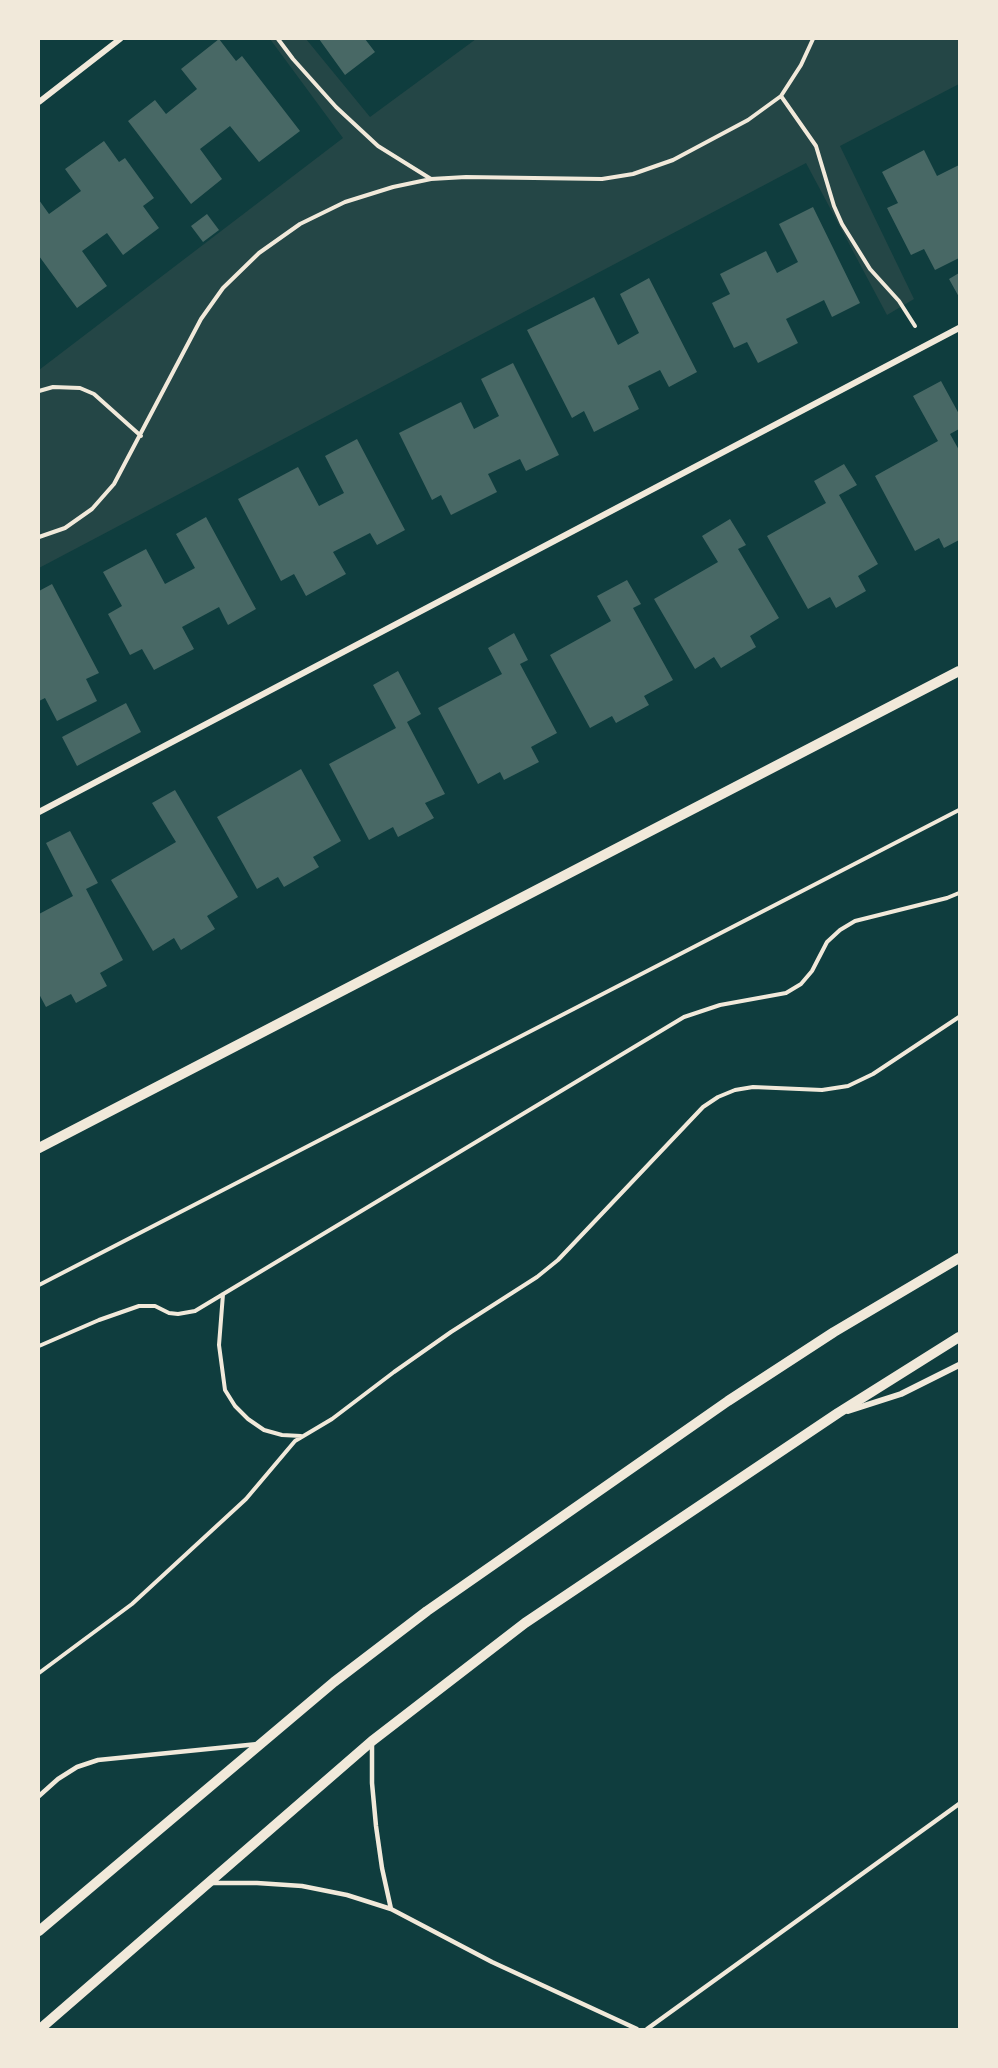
<!DOCTYPE html>
<style>
body{margin:0}
#map{position:relative;width:998px;height:2068px;overflow:hidden;background:#0f3d3e;font-family:"DM Sans",sans-serif}
canvas{display:block}
.frame{position:absolute;inset:0;border:40px solid #f1e9da;pointer-events:none}
</style>
<div id="map">
<canvas width="998" height="2068"></canvas>
<div class="frame"></div>
</div>
<script>
const context = document.querySelector('canvas').getContext('2d');
context.lineJoin = 'round';
function paint(path, color) { context.fillStyle = color; context.fill(path, 'evenodd'); }
const poly = rows => new Path2D(rows.map(r => 'M' + r).join(''));
function strokePath(path, color, width, dash) { context.strokeStyle = color; context.lineWidth = width; context.lineCap = dash ? 'butt' : 'round'; context.setLineDash(dash || []); context.stroke(path); }
paint(poly([
 [270,39,306,39,370,117,476,39,959,39,959,84,840,146,914,299,887,315,806,163,39,568,39,370,343,138]
]), '#244646');
paint(poly([
 [219,39,236,61,242,56,300,131,259,162,230,126,200,149,222,179,191,204,128,121,155,100,166,114,197,89,181,69],
 [319,39,365,39,375,52,345,75],
 [104,141,119,162,125,158,154,198,143,206,159,228,123,255,107,233,82,251,107,286,77,308,39,256,39,200,49,214,81,191,65,169],
 [924,150,937,176,959,165,959,258,935,270,924,249,911,255,887,208,898,203,882,172],
 [813,207,860,303,832,317,824,300,786,319,798,343,758,363,747,342,734,348,712,303,730,294,720,274,766,251,777,273,798,262,779,224],
 [207,214,219,230,203,242,191,226],
 [959,273,959,297,949,279],
 [649,278,697,372,669,387,660,370,628,386,639,409,594,432,584,411,572,418,527,330,594,297,618,345,639,333,620,294],
 [513,363,559,455,526,471,520,459,488,474,497,492,451,515,441,495,432,500,399,433,461,402,474,429,499,416,481,379],
 [941,381,959,414,959,429,950,434,959,450,959,540,944,548,939,538,915,551,875,476,938,441,913,396],
 [357,439,405,530,377,545,370,533,333,552,346,574,306,596,294,574,281,581,238,499,298,467,319,506,344,493,325,456],
 [844,464,857,485,839,495,878,564,858,576,866,591,836,608,830,597,808,609,767,536,826,503,814,481],
 [206,517,256,609,228,625,219,607,182,627,194,649,154,670,142,649,130,655,108,614,122,606,103,572,146,549,165,584,195,568,176,534],
 [730,519,746,545,738,549,779,618,750,636,756,647,721,668,714,657,695,669,654,599,718,562,702,536],
 [627,580,641,604,633,608,673,680,644,696,649,705,616,723,612,716,590,728,550,655,611,621,597,596],
 [52,584,99,673,86,679,97,701,57,721,45,698,39,701,39,591],
 [514,633,528,660,520,664,557,733,531,747,539,762,504,780,500,772,478,784,438,708,502,674,488,648],
 [398,671,421,714,407,722,445,794,425,803,434,818,398,837,393,827,369,840,329,764,396,728,373,685],
 [126,703,141,732,77,766,62,737],
 [301,769,341,841,313,857,319,867,284,887,278,877,257,889,217,817],
 [175,790,238,897,207,916,215,929,181,950,174,938,153,951,111,880,176,842,152,803],
 [70,831,98,883,86,889,123,960,100,973,107,986,76,1003,71,994,46,1007,39,994,39,914,73,896,46,843]
]), '#486865');
strokePath(poly([
 [278,39,293,59,336,107,378,146,431,179],
 [781,96,816,146,834,206,842,224,870,269,899,301,915,326],
 [39,391,53,387,80,388,94,394,141,436],
 [39,537,65,528,92,509,114,484,201,319,223,288,259,253,300,224,345,202,393,187,431,179,466,177,602,179,633,174,673,160,748,120,781,96,801,65,813,39],
 [39,1285,959,810],
 [223,1294,219,1345,225,1390,235,1406,248,1419,264,1430,282,1435,301,1436],
 [39,1346,99,1320,139,1306,155,1306,169,1313,178,1314,195,1311,684,1017,720,1005,786,993,801,984,812,971,827,942,840,930,855,921,947,898,959,893],
 [39,1673,132,1604,246,1499,295,1441,332,1419,394,1372,451,1332,537,1277,558,1260,703,1107,718,1097,735,1090,753,1087,822,1090,848,1086,873,1074,959,1017]
]), '#f1e9da', 4);
strokePath(poly([
 [372,1742,372,1783,376,1826,382,1868,391,1909],
 [39,1796,58,1779,77,1767,98,1760,258,1744],
 [211,1883,257,1883,302,1886,347,1895,391,1909,492,1962,637,2029],
 [647,2029,959,1804]
]), '#f1e9da', 4.5);
strokePath(poly([
 [39,102,120,39],
 [39,812,959,328],
 [848,1411,901,1394,959,1365]
]), '#f1e9da', 6);
strokePath(poly([
 [39,1148,959,671],
 [39,1931,334,1682,427,1611,728,1401,834,1332,959,1258],
 [40,2029,372,1741,525,1623,838,1413,959,1337]
]), '#f1e9da', 10);
</script>
